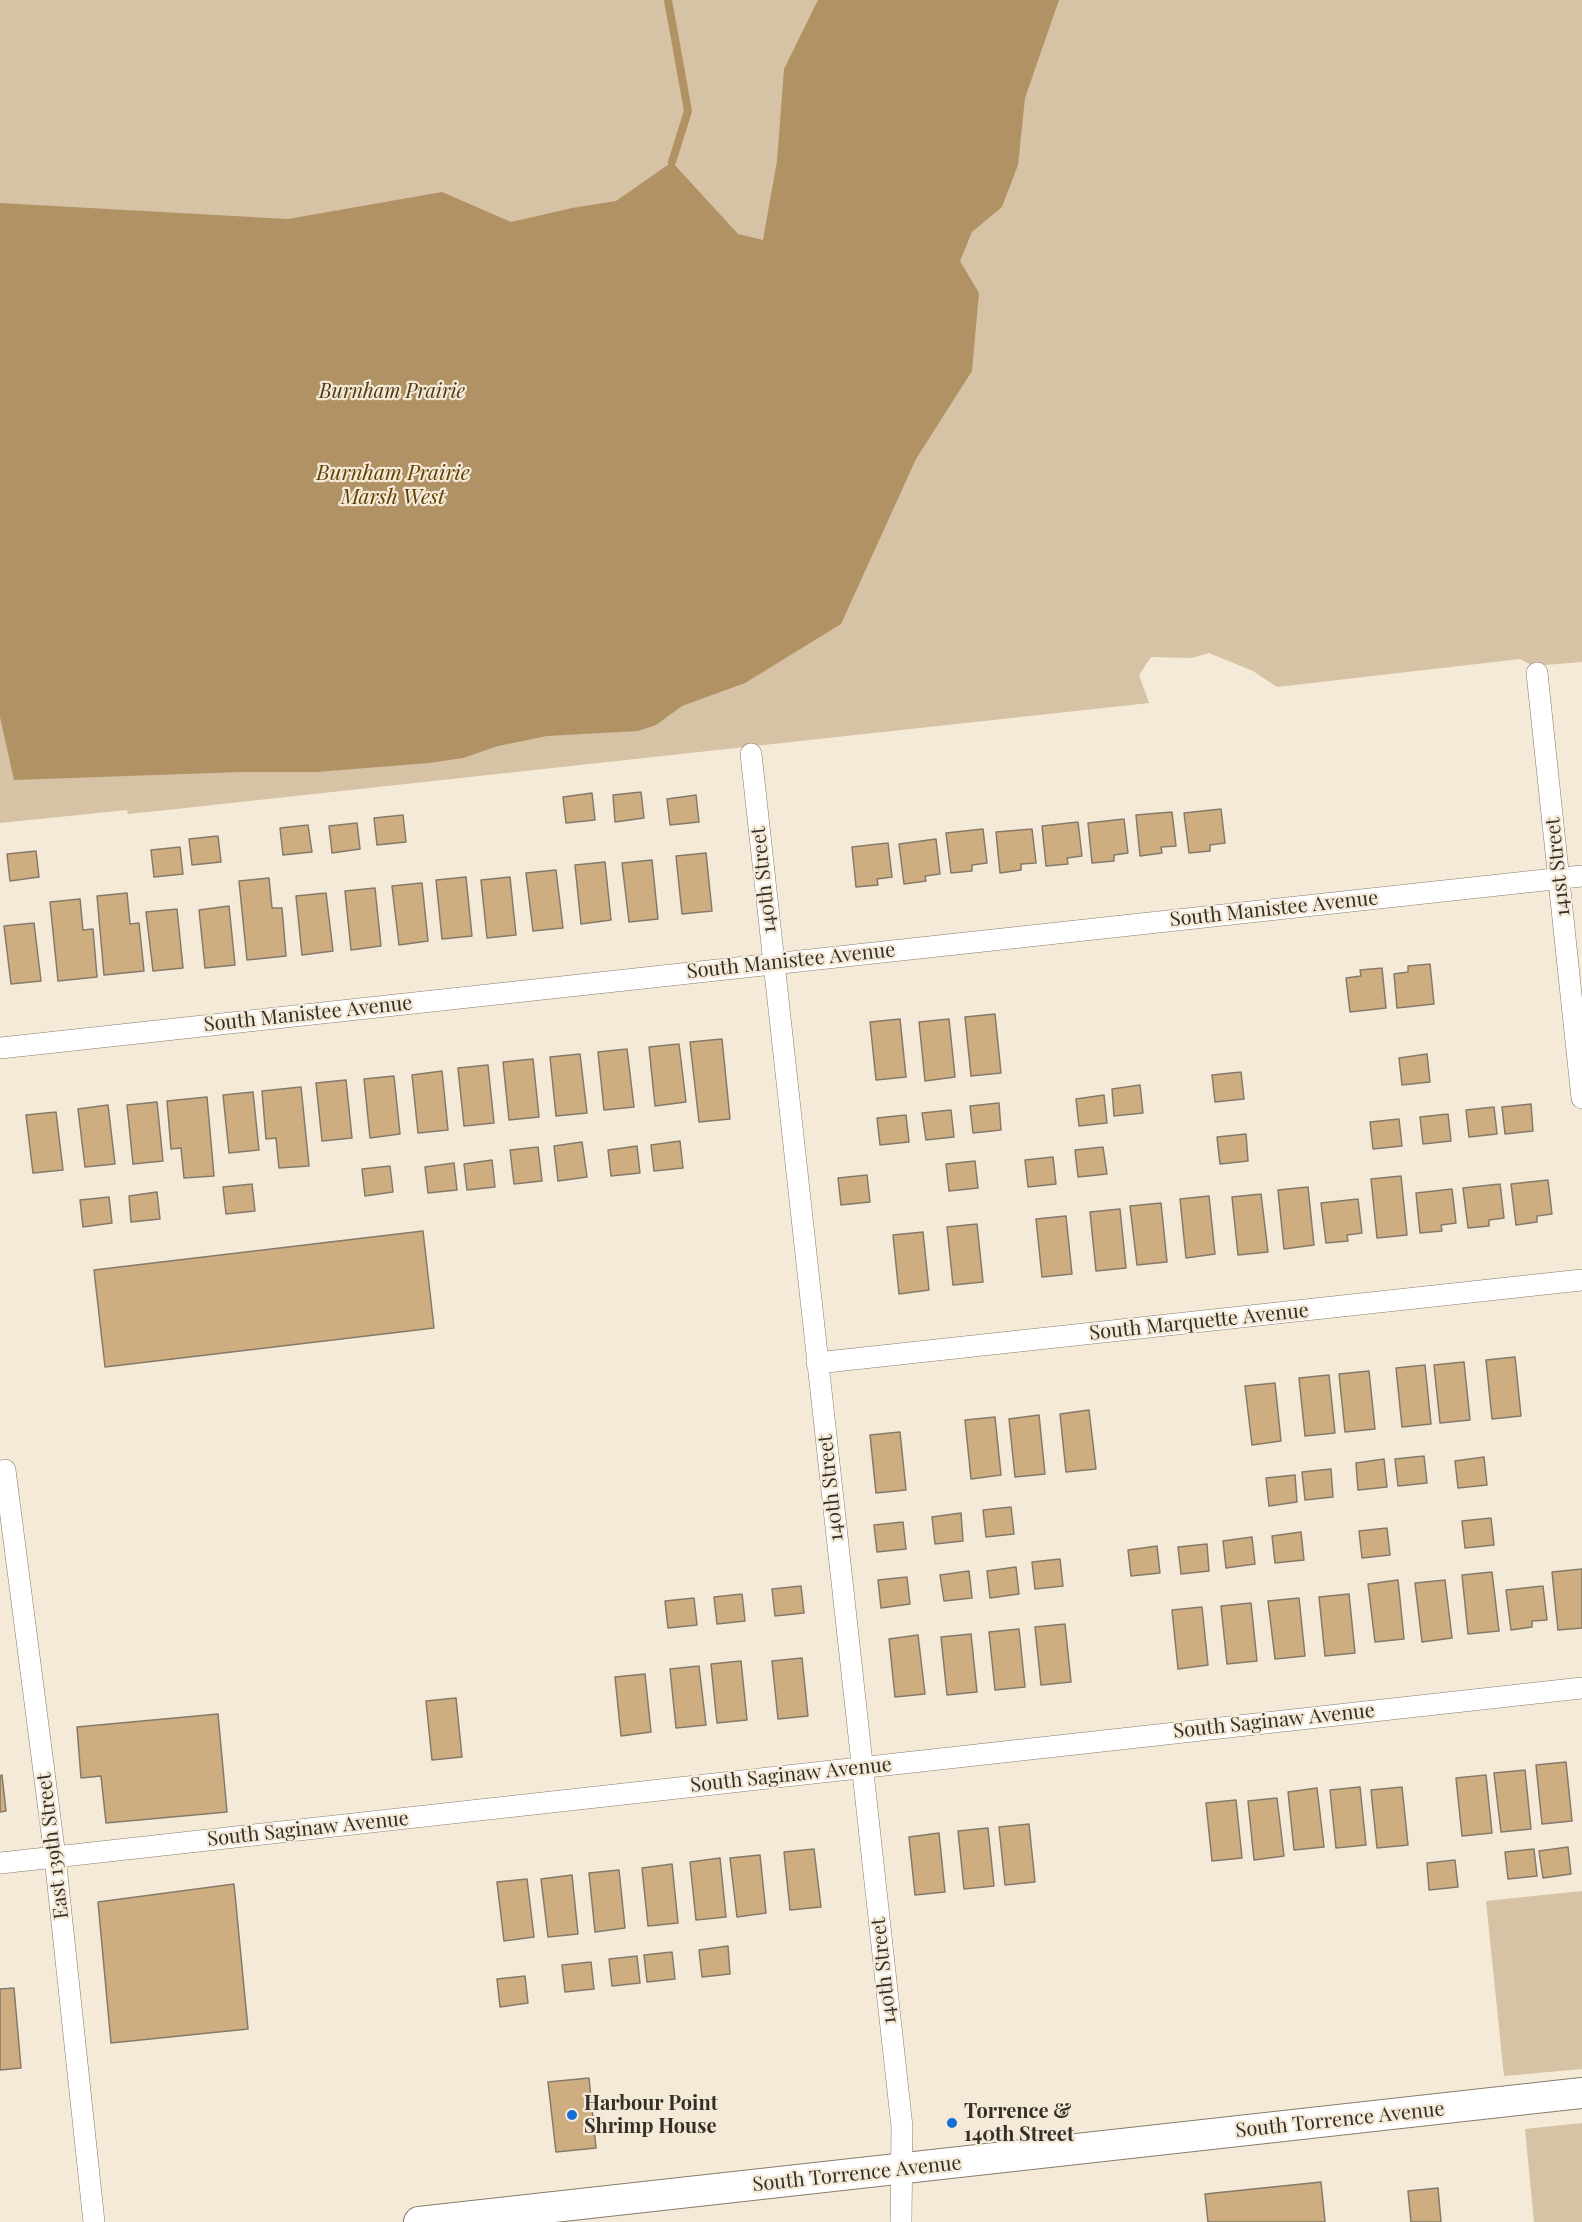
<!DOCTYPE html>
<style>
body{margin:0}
canvas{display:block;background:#f5e9d7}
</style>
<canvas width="1582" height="2222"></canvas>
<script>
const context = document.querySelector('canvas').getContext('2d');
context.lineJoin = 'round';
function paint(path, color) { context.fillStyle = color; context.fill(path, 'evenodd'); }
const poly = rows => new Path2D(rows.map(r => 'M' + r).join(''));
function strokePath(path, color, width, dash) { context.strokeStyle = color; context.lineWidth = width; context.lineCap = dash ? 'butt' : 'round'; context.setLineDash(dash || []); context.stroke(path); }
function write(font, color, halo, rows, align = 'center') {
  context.font = font + ' "Playfair Display",serif'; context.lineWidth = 4.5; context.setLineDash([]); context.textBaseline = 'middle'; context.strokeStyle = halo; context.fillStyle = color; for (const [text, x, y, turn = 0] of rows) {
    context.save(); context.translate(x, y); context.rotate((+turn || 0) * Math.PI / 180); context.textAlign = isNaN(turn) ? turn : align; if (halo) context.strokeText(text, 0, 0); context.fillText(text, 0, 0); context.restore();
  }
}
paint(poly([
 [0,0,1582,0,1582,662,1533,666,1520,659,1277,687,1253,671,1209,653,1192,658,1151,657,1139,675,1149,703,176,809,128,814,127,810,0,823],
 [1582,1891,1582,2069,1504,2076,1486,1901],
 [1582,2123,1582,2222,1534,2222,1525,2129]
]), '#d6c2a4');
paint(poly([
 [818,0,1059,0,1025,98,1018,165,1002,207,972,232,960,261,979,293,972,371,916,459,841,624,745,683,682,706,656,725,638,731,547,736,498,746,463,758,429,763,316,772,241,772,14,780,0,717,0,203,288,219,442,192,511,222,572,208,616,201,672,162,738,234,763,240,777,161,784,69]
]), '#b19265');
strokePath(poly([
 [668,0,688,111,672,162]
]), '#b19265', 8);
const building = poly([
 [641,792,644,818,615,822,613,795,641,792],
 [592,793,595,820,566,823,563,797,592,793],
 [696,795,699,822,670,825,667,799,696,795],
 [1221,809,1225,843,1210,845,1210,851,1189,853,1184,813,1221,809],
 [1172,812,1176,846,1161,847,1162,853,1140,856,1136,815,1172,812],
 [403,815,406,842,377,845,374,818,403,815],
 [1124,819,1128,853,1114,855,1114,861,1092,863,1088,823,1124,819],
 [1078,822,1082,856,1067,858,1068,864,1046,866,1042,826,1078,822],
 [357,823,360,849,332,853,329,826,357,823],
 [308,825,312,852,283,855,280,828,308,825],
 [983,829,987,863,972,865,972,871,951,873,946,833,983,829],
 [1032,829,1036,863,1021,864,1021,870,1000,873,996,832,1032,829],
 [218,836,221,862,192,865,189,839,218,836],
 [936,839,940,874,925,876,926,881,904,884,899,844,936,839],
 [888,843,892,877,877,879,878,885,856,887,852,847,888,843],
 [180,847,183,874,154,877,151,850,180,847],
 [36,851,39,877,10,881,7,854,36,851],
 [706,853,712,911,682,914,676,856,706,853],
 [652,860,658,919,629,922,622,863,652,860],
 [605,862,611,920,581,924,575,865,605,862],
 [556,870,563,928,533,931,526,873,556,870],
 [466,877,472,936,442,939,436,880,466,877],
 [510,877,516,935,487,938,481,880,510,877],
 [269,878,272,908,282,908,286,956,247,960,239,881,269,878],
 [422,883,428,941,399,945,392,886,422,883],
 [375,888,381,946,351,950,345,891,375,888],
 [127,893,130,924,139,923,144,971,104,975,97,896,127,893],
 [326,893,333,951,302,955,296,896,326,893],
 [80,899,83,930,93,929,97,977,58,981,50,902,80,899],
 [229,906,235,965,205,968,199,910,229,906],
 [177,909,183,968,153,971,146,912,177,909],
 [34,923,41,981,11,984,4,926,34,923],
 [1430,964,1434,1004,1397,1008,1394,974,1408,972,1408,966,1430,964],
 [1382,968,1386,1008,1350,1012,1346,978,1361,976,1360,970,1382,968],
 [995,1014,1001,1073,971,1076,965,1017,995,1014],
 [900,1019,906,1077,876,1080,870,1022,900,1019],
 [949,1019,955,1077,925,1081,919,1022,949,1019],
 [722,1039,730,1119,699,1122,690,1042,722,1039],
 [679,1044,686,1102,655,1106,649,1047,679,1044],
 [627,1049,634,1107,604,1110,598,1052,627,1049],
 [580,1054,587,1113,556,1116,550,1057,580,1054],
 [1427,1054,1430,1082,1402,1085,1399,1058,1427,1054],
 [533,1059,539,1117,509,1120,503,1062,533,1059],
 [488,1065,494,1123,464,1126,458,1068,488,1065],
 [442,1071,448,1130,418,1133,412,1075,442,1071],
 [1241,1072,1244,1099,1215,1102,1212,1075,1241,1072],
 [394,1076,400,1134,370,1138,364,1079,394,1076],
 [346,1080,352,1138,322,1141,316,1083,346,1080],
 [1140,1085,1143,1113,1114,1116,1112,1089,1140,1085],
 [301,1087,309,1166,279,1168,276,1138,266,1139,262,1091,301,1087],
 [253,1092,259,1150,229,1153,223,1095,253,1092],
 [1104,1095,1107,1123,1079,1126,1076,1099,1104,1095],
 [207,1097,214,1176,184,1178,181,1148,171,1149,167,1101,207,1097],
 [157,1102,163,1161,133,1164,127,1105,157,1102],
 [999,1103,1001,1130,973,1133,970,1106,999,1103],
 [1531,1104,1533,1131,1505,1134,1502,1107,1531,1104],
 [108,1105,115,1164,85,1167,78,1109,108,1105],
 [1494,1107,1497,1134,1469,1137,1466,1110,1494,1107],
 [951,1110,954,1137,926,1140,922,1113,951,1110],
 [56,1112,63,1170,33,1173,26,1115,56,1112],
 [1448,1114,1451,1141,1423,1144,1420,1117,1448,1114],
 [906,1115,909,1142,880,1145,877,1118,906,1115],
 [1399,1119,1402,1146,1373,1149,1370,1122,1399,1119],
 [1246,1134,1248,1161,1220,1164,1217,1137,1246,1134],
 [680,1141,683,1168,654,1171,651,1145,680,1141],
 [582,1142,587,1177,558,1181,554,1146,582,1142],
 [637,1146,640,1173,611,1176,608,1150,637,1146],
 [538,1147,542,1181,514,1184,510,1150,538,1147],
 [1103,1147,1107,1174,1078,1177,1075,1150,1103,1147],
 [1053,1157,1056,1184,1028,1187,1025,1160,1053,1157],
 [492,1160,495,1187,467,1190,464,1164,492,1160],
 [975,1161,978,1188,949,1191,946,1164,975,1161],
 [454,1163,457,1190,428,1193,425,1167,454,1163],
 [390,1166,393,1192,365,1196,362,1169,390,1166],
 [867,1175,870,1202,841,1205,838,1178,867,1175],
 [1401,1176,1407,1235,1377,1238,1371,1179,1401,1176],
 [1548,1180,1552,1214,1537,1216,1537,1222,1516,1225,1511,1184,1548,1180],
 [252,1184,255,1211,226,1214,223,1187,252,1184],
 [1500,1184,1504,1218,1489,1220,1489,1226,1468,1228,1463,1188,1500,1184],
 [1308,1187,1314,1245,1284,1249,1278,1190,1308,1187],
 [1452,1189,1456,1223,1441,1225,1442,1231,1420,1233,1416,1193,1452,1189],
 [157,1192,160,1219,131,1222,129,1196,157,1192],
 [1261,1194,1268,1252,1238,1255,1232,1197,1261,1194],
 [1209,1196,1215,1254,1186,1258,1180,1199,1209,1196],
 [109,1197,112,1223,83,1227,80,1200,109,1197],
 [1358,1199,1362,1233,1347,1235,1348,1241,1326,1243,1321,1203,1358,1199],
 [1161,1203,1167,1262,1137,1265,1130,1206,1161,1203],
 [1120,1209,1126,1268,1096,1271,1090,1212,1120,1209],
 [1066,1216,1072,1274,1042,1277,1036,1219,1066,1216],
 [977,1224,983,1282,953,1285,947,1227,977,1224],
 [423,1231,434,1328,105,1367,94,1270,423,1231],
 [923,1232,929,1290,899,1294,893,1235,923,1232],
 [1515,1357,1521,1416,1492,1419,1486,1360,1515,1357],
 [1464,1362,1470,1420,1440,1423,1434,1365,1464,1362],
 [1425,1365,1431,1424,1402,1427,1396,1368,1425,1365],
 [1369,1371,1375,1429,1345,1432,1339,1374,1369,1371],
 [1329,1375,1335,1433,1305,1436,1299,1378,1329,1375],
 [1275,1383,1281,1441,1252,1445,1245,1386,1275,1383],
 [1089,1410,1096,1469,1066,1472,1060,1414,1089,1410],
 [1039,1415,1045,1474,1015,1477,1009,1419,1039,1415],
 [995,1417,1001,1475,971,1479,965,1420,995,1417],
 [900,1432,906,1490,876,1493,870,1435,900,1432],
 [1424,1456,1427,1483,1398,1486,1395,1459,1424,1456],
 [1484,1457,1487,1485,1458,1488,1455,1461,1484,1457],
 [1384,1459,1387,1487,1358,1490,1356,1463,1384,1459],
 [1331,1469,1333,1497,1305,1500,1302,1472,1331,1469],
 [1295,1475,1297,1502,1269,1506,1266,1478,1295,1475],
 [1011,1507,1014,1534,986,1537,983,1510,1011,1507],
 [961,1513,963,1541,935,1544,932,1517,961,1513],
 [1491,1518,1494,1545,1465,1548,1462,1521,1491,1518],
 [903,1522,906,1549,877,1552,874,1525,903,1522],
 [1387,1528,1390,1555,1362,1558,1359,1531,1387,1528],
 [1301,1532,1304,1560,1275,1563,1272,1536,1301,1532],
 [1252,1537,1255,1564,1226,1568,1223,1541,1252,1537],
 [1207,1544,1209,1571,1181,1574,1178,1547,1207,1544],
 [1157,1546,1160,1573,1131,1576,1128,1550,1157,1546],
 [1060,1559,1063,1586,1035,1589,1032,1562,1060,1559],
 [1016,1567,1019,1594,990,1598,987,1571,1016,1567],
 [1582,1569,1582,1628,1558,1630,1552,1572,1582,1569],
 [969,1571,972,1598,944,1601,940,1575,969,1571],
 [1492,1572,1499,1631,1468,1634,1462,1575,1492,1572],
 [907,1577,910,1604,881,1608,878,1580,907,1577],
 [1398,1580,1404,1639,1375,1642,1368,1584,1398,1580],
 [1445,1580,1452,1638,1422,1642,1415,1583,1445,1580],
 [801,1586,804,1613,775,1616,772,1589,801,1586],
 [1543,1586,1547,1620,1532,1621,1532,1627,1511,1630,1506,1590,1543,1586],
 [742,1594,745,1621,717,1624,714,1597,742,1594],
 [1349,1594,1355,1653,1325,1656,1319,1597,1349,1594],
 [694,1598,697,1625,668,1628,665,1601,694,1598],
 [1299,1598,1305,1656,1275,1659,1268,1601,1299,1598],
 [1251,1603,1257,1661,1227,1664,1221,1606,1251,1603],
 [1202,1607,1208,1665,1178,1669,1172,1610,1202,1607],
 [1065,1624,1071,1682,1041,1685,1035,1627,1065,1624],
 [1019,1629,1025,1687,995,1690,989,1632,1019,1629],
 [971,1634,977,1692,947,1695,941,1637,971,1634],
 [918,1635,925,1694,895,1697,889,1639,918,1635],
 [802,1658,808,1716,778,1719,772,1661,802,1658],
 [741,1661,747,1720,717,1723,711,1664,741,1661],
 [699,1666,706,1725,676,1728,670,1669,699,1666],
 [645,1674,651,1732,621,1736,615,1677,645,1674],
 [456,1698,462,1757,432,1760,426,1701,456,1698],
 [218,1714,227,1812,106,1823,101,1776,81,1778,77,1727,218,1714],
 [1566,1762,1572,1821,1542,1824,1536,1765,1566,1762],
 [1525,1770,1531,1829,1501,1832,1494,1773,1525,1770],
 [2,1775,6,1811,0,1812,0,1776,2,1775],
 [1486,1775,1492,1833,1462,1836,1456,1778,1486,1775],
 [1360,1787,1366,1845,1336,1848,1330,1790,1360,1787],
 [1402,1787,1408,1845,1377,1848,1371,1790,1402,1787],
 [1317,1788,1324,1847,1294,1850,1288,1792,1317,1788],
 [1277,1798,1284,1856,1254,1860,1248,1801,1277,1798],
 [1236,1800,1242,1858,1212,1861,1206,1803,1236,1800],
 [1029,1824,1035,1882,1005,1885,999,1827,1029,1824],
 [988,1828,994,1886,964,1889,958,1831,988,1828],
 [939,1833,945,1892,915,1895,909,1837,939,1833],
 [1568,1847,1571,1874,1543,1878,1539,1851,1568,1847],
 [814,1849,821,1907,790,1910,784,1852,814,1849],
 [1534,1849,1537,1876,1508,1879,1505,1852,1534,1849],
 [760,1855,766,1913,737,1917,730,1858,760,1855],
 [720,1858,726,1917,696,1920,690,1862,720,1858],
 [1455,1860,1458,1887,1429,1890,1427,1863,1455,1860],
 [672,1864,678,1923,648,1926,642,1868,672,1864],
 [619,1870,625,1928,595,1932,589,1873,619,1870],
 [572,1875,578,1934,548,1937,541,1879,572,1875],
 [527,1879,534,1937,504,1941,497,1882,527,1879],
 [234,1884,248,2029,111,2043,98,1902,234,1884],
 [728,1946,730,1974,702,1977,699,1950,728,1946],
 [672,1952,675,1979,647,1982,644,1955,672,1952],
 [637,1956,640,1983,612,1986,609,1959,637,1956],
 [591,1962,594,1989,565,1992,562,1965,591,1962],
 [525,1976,528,2003,500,2007,497,1979,525,1976],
 [14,1988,21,2068,0,2070,0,1989,14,1988],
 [589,2078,596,2148,556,2152,548,2082,589,2078],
 [1321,2182,1325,2222,1208,2222,1205,2194,1321,2182],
 [1438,2188,1441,2222,1411,2222,1408,2191,1438,2188]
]);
paint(building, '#ceae80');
strokePath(building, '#857a6a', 1.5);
const street = poly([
 [1537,673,1582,1098],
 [751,754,902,2127,901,2222],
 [0,1048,1582,876],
 [817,1363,1582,1280],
 [5,1470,55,1857,94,2222],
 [0,1863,1582,1688]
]);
const secondary = poly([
 [419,2222,1582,2093]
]);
strokePath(street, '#877c6c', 22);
strokePath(secondary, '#877c6c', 32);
strokePath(street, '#fff', 21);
strokePath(secondary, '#fff', 30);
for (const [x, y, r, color] of [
 [572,2115,6,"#156dd6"],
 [952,2123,6,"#156dd6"]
]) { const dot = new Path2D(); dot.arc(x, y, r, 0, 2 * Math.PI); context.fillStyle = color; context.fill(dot); strokePath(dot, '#f5e9d7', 2); }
write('italic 20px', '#4f3914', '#f5e9d7', [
 ["Burnham Prairie",392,392]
]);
write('20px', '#332f28', '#f5e9d7', [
 ["141st Street",1558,867,-96],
 ["140th Street",764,880,-96],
 ["South Manistee Avenue",1274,909,-6],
 ["South Manistee Avenue",791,961,-6],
 ["South Manistee Avenue",308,1014,-6],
 ["South Marquette Avenue",1199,1322,-6],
 ["140th Street",831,1488,-96],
 ["South Saginaw Avenue",1274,1721,-6],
 ["South Saginaw Avenue",791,1775,-6],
 ["South Saginaw Avenue",308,1829,-6],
 ["East 139th Street",53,1846,-97],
 ["140th Street",884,1971,-96],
 ["South Torrence Avenue",1340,2120,-6],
 ["South Torrence Avenue",857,2174,-6]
]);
write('bold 20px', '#332f28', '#f5e9d7', [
 ["Harbour Point",584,2104],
 ["Shrimp House",584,2127],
 ["Torrence &",964,2112],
 ["140th Street",964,2135]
], 'left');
write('italic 21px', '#604104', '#f5e9d7', [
 ["Burnham Prairie",393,473],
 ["Marsh West",393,497]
]);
</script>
